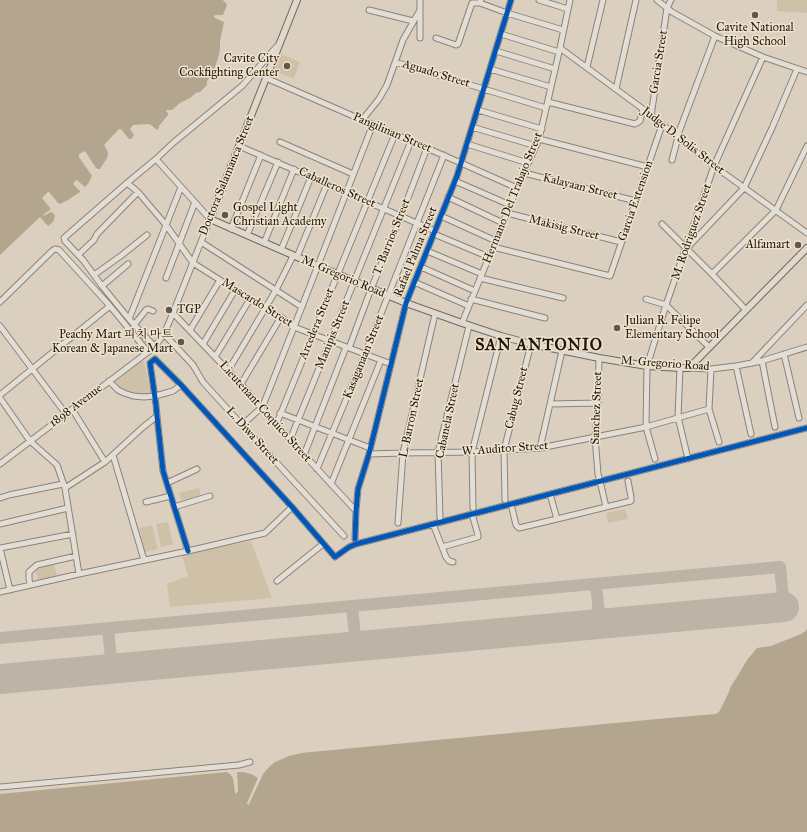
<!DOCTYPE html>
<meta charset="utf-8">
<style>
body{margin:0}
canvas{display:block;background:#dbd0bf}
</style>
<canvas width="807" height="832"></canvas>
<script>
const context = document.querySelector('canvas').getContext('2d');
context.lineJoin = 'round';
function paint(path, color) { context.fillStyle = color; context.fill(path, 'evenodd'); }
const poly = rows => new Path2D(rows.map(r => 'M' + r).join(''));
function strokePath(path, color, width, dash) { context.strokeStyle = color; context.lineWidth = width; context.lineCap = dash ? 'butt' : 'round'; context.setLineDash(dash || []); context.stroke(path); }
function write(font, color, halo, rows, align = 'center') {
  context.font = font + ' "IM FELL Great Primer","Noto Serif KR",serif'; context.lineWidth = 3; context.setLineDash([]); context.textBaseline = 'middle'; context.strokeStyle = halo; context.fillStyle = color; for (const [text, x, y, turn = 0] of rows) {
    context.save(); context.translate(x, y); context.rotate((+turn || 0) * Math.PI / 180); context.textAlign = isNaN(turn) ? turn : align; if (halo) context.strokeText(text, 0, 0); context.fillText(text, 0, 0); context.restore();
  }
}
paint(poly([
 [777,0,807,0,807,13,777,11],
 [281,54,300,62,294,79,274,71],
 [141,361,144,362,151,393,149,394,137,394,128,391,117,385,116,381],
 [199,488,201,497,182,503,179,493],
 [625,509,628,519,608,523,606,513],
 [168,522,173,544,161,547,156,524],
 [152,525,158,549,145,552,139,528],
 [251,541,272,598,170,607,167,584,188,576,182,555],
 [54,564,57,576,38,580,35,569]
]), '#cfc1a8');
paint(poly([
 [0,0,224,0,223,1,226,3,227,5,223,15,215,15,214,17,215,18,224,22,220,41,220,49,218,58,213,73,207,81,207,85,200,92,196,93,190,98,180,103,172,110,166,110,166,111,168,113,168,115,159,126,159,128,157,130,151,125,149,124,133,125,130,129,134,135,131,139,129,139,121,129,119,129,104,145,108,152,108,154,107,158,100,169,98,169,96,168,85,151,79,154,79,157,92,176,88,184,85,187,78,181,76,180,73,184,80,191,80,192,68,200,60,204,58,203,49,192,48,192,42,198,51,209,44,214,43,216,51,212,53,213,55,216,53,222,48,226,40,217,0,255],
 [807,628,807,832,0,832,0,794,227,772,230,774,233,778,235,792,236,794,238,791,237,772,243,772,251,774,258,778,248,801,247,803,248,805,249,804,263,774,270,766,275,762,289,756,301,753,668,718,716,714,719,712,728,694,731,686,737,677,747,660,757,648,771,646,801,634,806,631]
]), '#b4a58f');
strokePath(poly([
 [596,584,600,624],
 [352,606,356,647],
 [108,628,112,669],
 [0,638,780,567,784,607]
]), '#bdb4a8', 12);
strokePath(poly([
 [0,679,784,607]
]), '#bdb4a8', 30);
const minor = poly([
 [481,0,480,3,507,13,563,30],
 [539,0,568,9],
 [657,0,672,12,715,36,763,57,807,72],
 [369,10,413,21],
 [501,34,559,52],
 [420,38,420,0],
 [436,38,456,45,458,44,472,3,480,3],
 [560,48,643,109,714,166,807,233],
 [496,51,555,69],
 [395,62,546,108],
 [587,67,603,0],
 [490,69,551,87],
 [266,78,461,163,517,188],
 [616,89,636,0],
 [548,102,635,124,640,121,643,109],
 [478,110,542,129],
 [651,116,667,8,671,0],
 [362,120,379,99,387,85,403,40,420,10],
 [472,127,536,146],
 [677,137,715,36],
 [539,139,648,167],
 [280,142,353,174],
 [467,144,528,163],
 [239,146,435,231],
 [672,160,678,137],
 [524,173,636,201],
 [455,181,510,205],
 [127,183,138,192,166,225,193,263,250,299,281,317,294,327,391,364],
 [448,197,503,223],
 [507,213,621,242],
 [441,216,496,241],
 [662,224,712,274,746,310],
 [231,229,261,155],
 [434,234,489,257],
 [247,235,278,162],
 [201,242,302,307],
 [264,243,294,169],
 [493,247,610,276,662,125],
 [687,248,744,188,772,128,797,69],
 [281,250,311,177],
 [427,251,482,274],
 [78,255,94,240,97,234,138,192],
 [297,257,327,184],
 [421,267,475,291],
 [712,274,776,210,807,146],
 [94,275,122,255,147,235],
 [166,278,195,202],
 [480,278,563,298],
 [414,282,469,306],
 [102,286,128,264],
 [471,299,545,318],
 [646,299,666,305,709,347],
 [0,302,52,251,55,249,59,250,110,306,148,352],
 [173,313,241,384,261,408,356,511],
 [129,319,181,187],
 [462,323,517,188,539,139,560,48,570,0],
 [134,325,146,310,148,309,153,311],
 [0,326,66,414],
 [190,330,220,280],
 [164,334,193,365,203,382,242,425,344,536],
 [203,344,235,290],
 [155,347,129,319,102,286,83,260,65,241,64,238,127,183,156,159,173,143,242,86,279,44],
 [349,348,371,289,401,216,427,148],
 [784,354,799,418],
 [215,357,250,299],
 [762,361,775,427],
 [752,363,807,305],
 [736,366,751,434],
 [680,368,678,417,688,459],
 [689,368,711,369,736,366,762,361,807,347],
 [711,369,709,409,719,442],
 [228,371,276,290,293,256],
 [109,381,118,390,124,393,133,396,144,397,155,396,166,393,173,391,181,385],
 [241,384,281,317],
 [0,395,110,306],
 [0,398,30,441,57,465,65,488,79,574],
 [550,404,598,403],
 [72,409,105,462],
 [280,413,370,448],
 [242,425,261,408,264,403,294,327,373,124],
 [276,425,395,134],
 [290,440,411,141],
 [540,448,562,351],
 [369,454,403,453,472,452,540,448,646,427,709,409],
 [113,455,144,560],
 [304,455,346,347],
 [655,459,646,427,647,366,666,305,714,166,763,57],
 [0,464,152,349,156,345,164,334,173,313,210,219,156,159],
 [317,469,365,354,444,155],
 [167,483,197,469],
 [331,484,381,360],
 [65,488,105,462,142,428,157,416],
 [0,498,9,495,63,484],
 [505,500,504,450,531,344],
 [146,502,171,496],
 [511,504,516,525,519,528,557,519,550,494],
 [174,507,210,496],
 [606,507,631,501,631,497,628,481],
 [473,508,472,452,501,336],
 [440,518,438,452,469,326],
 [557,519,606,507,600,481,598,474,595,437,598,403,599,358],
 [398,523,403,453,435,314],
 [0,524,68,508],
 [433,524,446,557,449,561,453,562],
 [355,539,356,511,358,489,369,454,406,303,457,176,511,0],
 [442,547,478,537,478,535,472,514],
 [0,548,73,534],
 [0,548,10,590],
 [188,551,163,471,157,416,156,405,150,363,155,359,181,385,292,507,335,557,349,547,356,544,807,428],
 [277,581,323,544],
 [30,585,29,579,29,572,37,565,76,556],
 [0,592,79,574,188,551,265,533,292,507],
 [0,787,239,765,250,762]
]);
const major = poly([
 [297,0,210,219,318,266,406,303,462,323,501,336,531,344,599,358,647,366,680,368,689,368,807,248]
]);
strokePath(minor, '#8b8378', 7);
strokePath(major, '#716a60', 8);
strokePath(minor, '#e3ded5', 5);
strokePath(major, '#ded8cd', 6);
strokePath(poly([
 [355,539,356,511,358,489,369,454,406,303,457,176,511,0],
 [188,551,163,471,157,416,156,405,150,363,155,359,181,385,292,507,335,557,349,547,356,544,807,428]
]), '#0057b8', 5);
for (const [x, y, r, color] of [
 [755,15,4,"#62574a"],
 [287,66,4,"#62574a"],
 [225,215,4,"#62574a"],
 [798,245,4,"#62574a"],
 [169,310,4,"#62574a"],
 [617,328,4,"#62574a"],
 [181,342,4,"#62574a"]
]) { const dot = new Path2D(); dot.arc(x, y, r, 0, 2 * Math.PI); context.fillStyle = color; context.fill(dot); strokePath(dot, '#efe3ce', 1.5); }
write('12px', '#21160b', '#efe3ce', [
 ["Cavite National",755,28,"center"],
 ["High School",755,42,"center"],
 ["Cavite City",279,59],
 ["Cockfighting Center",279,73],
 ["Gospel Light",233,208,"left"],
 ["Christian Academy",233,222,"left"],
 ["Alfamart",790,245],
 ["TGP",177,310,"left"],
 ["Julian R. Felipe",625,321,"left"],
 ["Elementary School",625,335,"left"],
 ["Peachy Mart 피치 마트",173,335],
 ["Korean & Japanese Mart",173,349]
], 'right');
write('12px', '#21160b', '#efe3ce', [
 ["Garcia Street",659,62,-81],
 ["Aguado Street",436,74,17],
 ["Pangilinan Street",392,133,23],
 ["Judge D. Solis Street",683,141,38],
 ["Doctora Salamanca Street",227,176,-68],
 ["Kalayaan Street",580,187,14],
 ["Caballeros Street",337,188,24],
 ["Hermano Del Trabajo Street",513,198,-68],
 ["Garcia Extension",636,201,-71],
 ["Makisig Street",564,228,14],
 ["M. Rodriguez Street",692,232,-71],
 ["T. Barrios Street",392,237,-68],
 ["Rafael Palma Street",416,252,-68],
 ["M. Gregorio Road",343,277,23],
 ["Mascardo Street",257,303,32],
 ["Arcedera Street",317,324,-68],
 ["Manipis Street",333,335,-68],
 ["Kasaganaan Street",364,357,-68],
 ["M. Gregorio Road",665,364,4],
 ["Cabug Street",517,398,-76],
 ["1898 Avenue",76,406,-37],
 ["Sanchez Street",597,408,-88],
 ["Lieutenant Coquico Street",265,412,48],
 ["L. Barron Street",412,418,-78],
 ["Cabanela Street",448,421,-78],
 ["L. Diwa Street",252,436,48],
 ["W. Auditor Street",505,449,-4]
]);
context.letterSpacing = '1px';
write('bold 16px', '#21160b', '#efe3ce', [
 ["SAN ANTONIO",539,346]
]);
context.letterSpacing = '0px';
</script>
